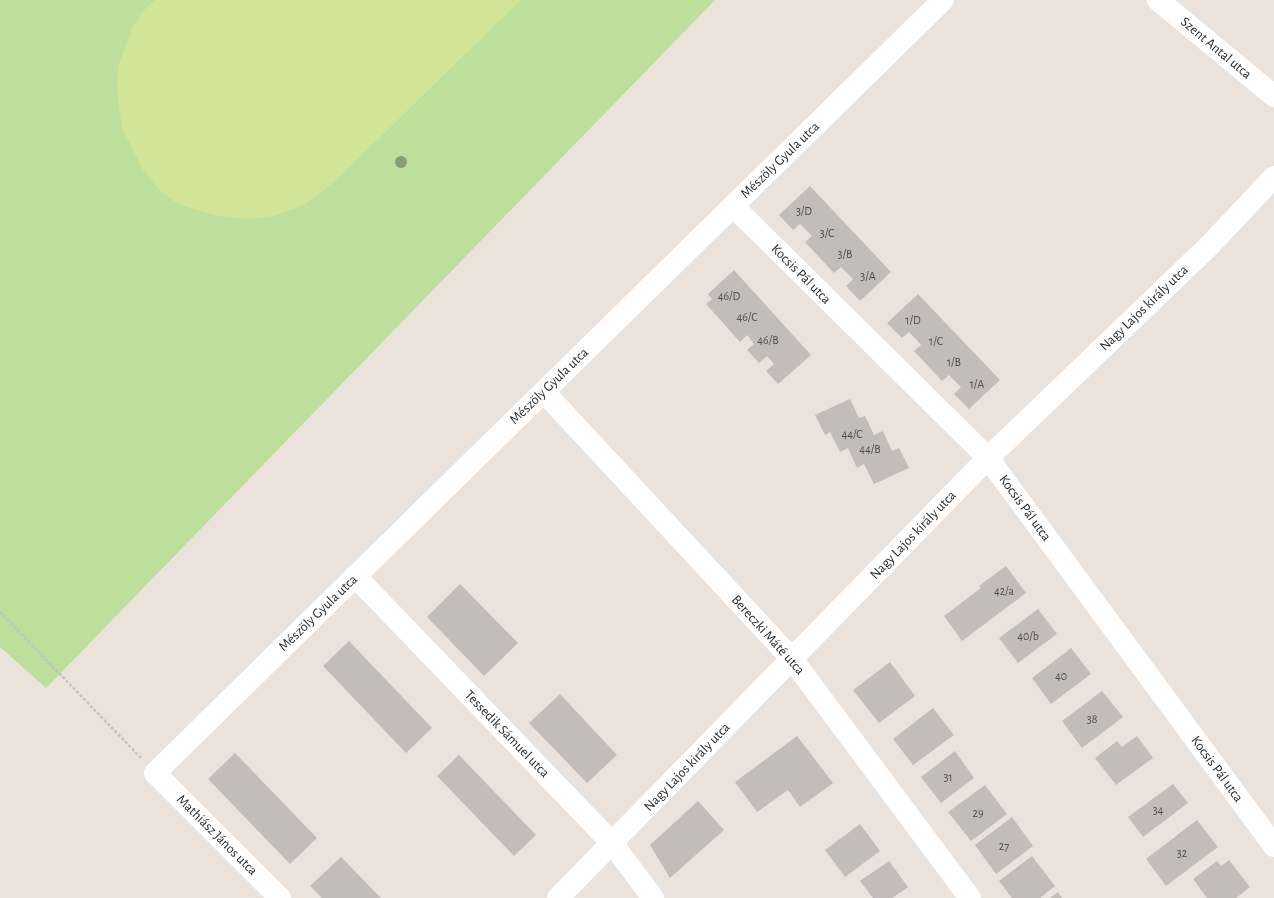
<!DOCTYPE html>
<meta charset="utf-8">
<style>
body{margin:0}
canvas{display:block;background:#ebe2dc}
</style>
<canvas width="1274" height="898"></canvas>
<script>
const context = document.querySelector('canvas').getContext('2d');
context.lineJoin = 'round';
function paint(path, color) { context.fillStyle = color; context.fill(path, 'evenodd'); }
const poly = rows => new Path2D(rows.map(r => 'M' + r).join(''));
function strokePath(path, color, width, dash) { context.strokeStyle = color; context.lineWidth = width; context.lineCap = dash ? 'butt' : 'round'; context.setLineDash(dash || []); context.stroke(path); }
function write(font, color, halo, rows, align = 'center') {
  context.font = font + ' "Alegreya Sans",sans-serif'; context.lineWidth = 3.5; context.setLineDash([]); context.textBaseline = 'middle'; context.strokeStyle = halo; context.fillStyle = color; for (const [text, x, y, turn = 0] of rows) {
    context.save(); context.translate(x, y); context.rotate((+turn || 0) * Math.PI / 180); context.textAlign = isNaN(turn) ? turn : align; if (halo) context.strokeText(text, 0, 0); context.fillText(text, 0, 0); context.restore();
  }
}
paint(poly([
 [0,0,715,0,46,688,0,647]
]), '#bcdf9b');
paint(poly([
 [155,0,521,0,334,182,304,205,274,216,249,219,220,216,196,210,177,203,159,190,143,170,123,130,119,108,117,85,118,66,133,26,142,12]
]), '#d0e597');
paint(poly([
 [810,186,891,272,860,301,846,286,853,279,841,267,834,273,805,242,812,236,800,224,793,230,779,215],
 [734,270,811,355,778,384,766,371,774,364,767,356,759,363,747,350,754,344,747,335,740,342,706,304,712,299,708,294],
 [918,294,1000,380,969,409,954,394,961,387,949,375,942,381,914,351,921,345,915,338,909,332,902,338,887,323],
 [850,399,859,418,865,416,874,435,883,431,892,451,899,448,909,468,874,484,864,464,857,468,848,448,840,452,830,432,825,435,815,415],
 [1006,566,1026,593,962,641,944,616,981,588,979,586],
 [460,584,518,643,484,676,427,617],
 [1038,609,1057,634,1018,663,999,638],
 [349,641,432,728,406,753,323,666],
 [1071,648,1091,674,1051,704,1032,678],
 [890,662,915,696,879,723,853,690],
 [1102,691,1123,717,1082,748,1062,721],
 [560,694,617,755,587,783,529,723],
 [933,708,954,735,913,765,893,739],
 [797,736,833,783,800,807,788,790,757,812,735,782],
 [1137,736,1153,758,1116,785,1095,758,1117,741,1122,747],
 [955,751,974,778,941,803,921,777],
 [235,753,317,838,290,864,208,779],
 [459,755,536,835,514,856,437,776],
 [1173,784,1188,803,1143,837,1128,817],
 [985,785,1007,814,971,841,948,812],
 [698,801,724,830,670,878,650,845],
 [1012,817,1033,846,996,874,975,845],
 [1197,820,1218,847,1166,886,1146,859],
 [860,824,880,851,845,877,825,850],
 [1032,856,1055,886,1040,898,1012,898,999,881],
 [341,857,381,898,322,898,310,886],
 [1229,860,1250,887,1236,898,1207,898,1193,879,1217,861,1221,866],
 [889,861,908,887,892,898,873,898,860,881],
 [1058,892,1062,898,1050,898]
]), '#c3bcb9');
strokePath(poly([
 [0,612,141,758]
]), '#c3c3c3', 2.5, [3, 2]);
strokePath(poly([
 [1158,0,1274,96],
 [733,206,988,458,1274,846],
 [544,392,792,659,970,898],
 [355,576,612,843,653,898],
 [280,898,155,773,943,0],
 [558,898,988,458,1210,245,1274,177]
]), '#fff', 22);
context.fillStyle = '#879c74';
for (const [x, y] of [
 [401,162]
]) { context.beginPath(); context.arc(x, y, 6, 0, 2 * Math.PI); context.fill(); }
write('12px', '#504e4d', null, [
 ["3/D",804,211],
 ["3/C",827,233],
 ["3/B",845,254],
 ["3/A",868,276],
 ["46/D",729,296],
 ["46/C",747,317],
 ["1/D",913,320],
 ["46/B",768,340],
 ["1/C",936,341],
 ["1/B",954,362],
 ["1/A",977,384],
 ["44/C",852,434],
 ["44/B",870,449],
 ["42/a",1004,591],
 ["40/b",1028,636],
 ["40",1061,676],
 ["38",1092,719],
 ["31",948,777],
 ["34",1158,810],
 ["29",978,813],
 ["27",1004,846],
 ["32",1182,853]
]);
write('14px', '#292929', '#fff', [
 ["Szent Antal utca",1216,48,40],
 ["Mészöly Gyula utca",780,160,-44],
 ["Kocsis Pál utca",801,274,45],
 ["Nagy Lajos király utca",1144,308,-44],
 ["Mészöly Gyula utca",549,386,-44],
 ["Kocsis Pál utca",1025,508,54],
 ["Nagy Lajos király utca",913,535,-46],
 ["Mészöly Gyula utca",318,613,-44],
 ["Bereczki Máté utca",768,635,48],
 ["Tessedik Sámuel utca",507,734,46],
 ["Nagy Lajos király utca",687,767,-46],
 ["Kocsis Pál utca",1217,769,54],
 ["Mathiász János utca",217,835,45]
]);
</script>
